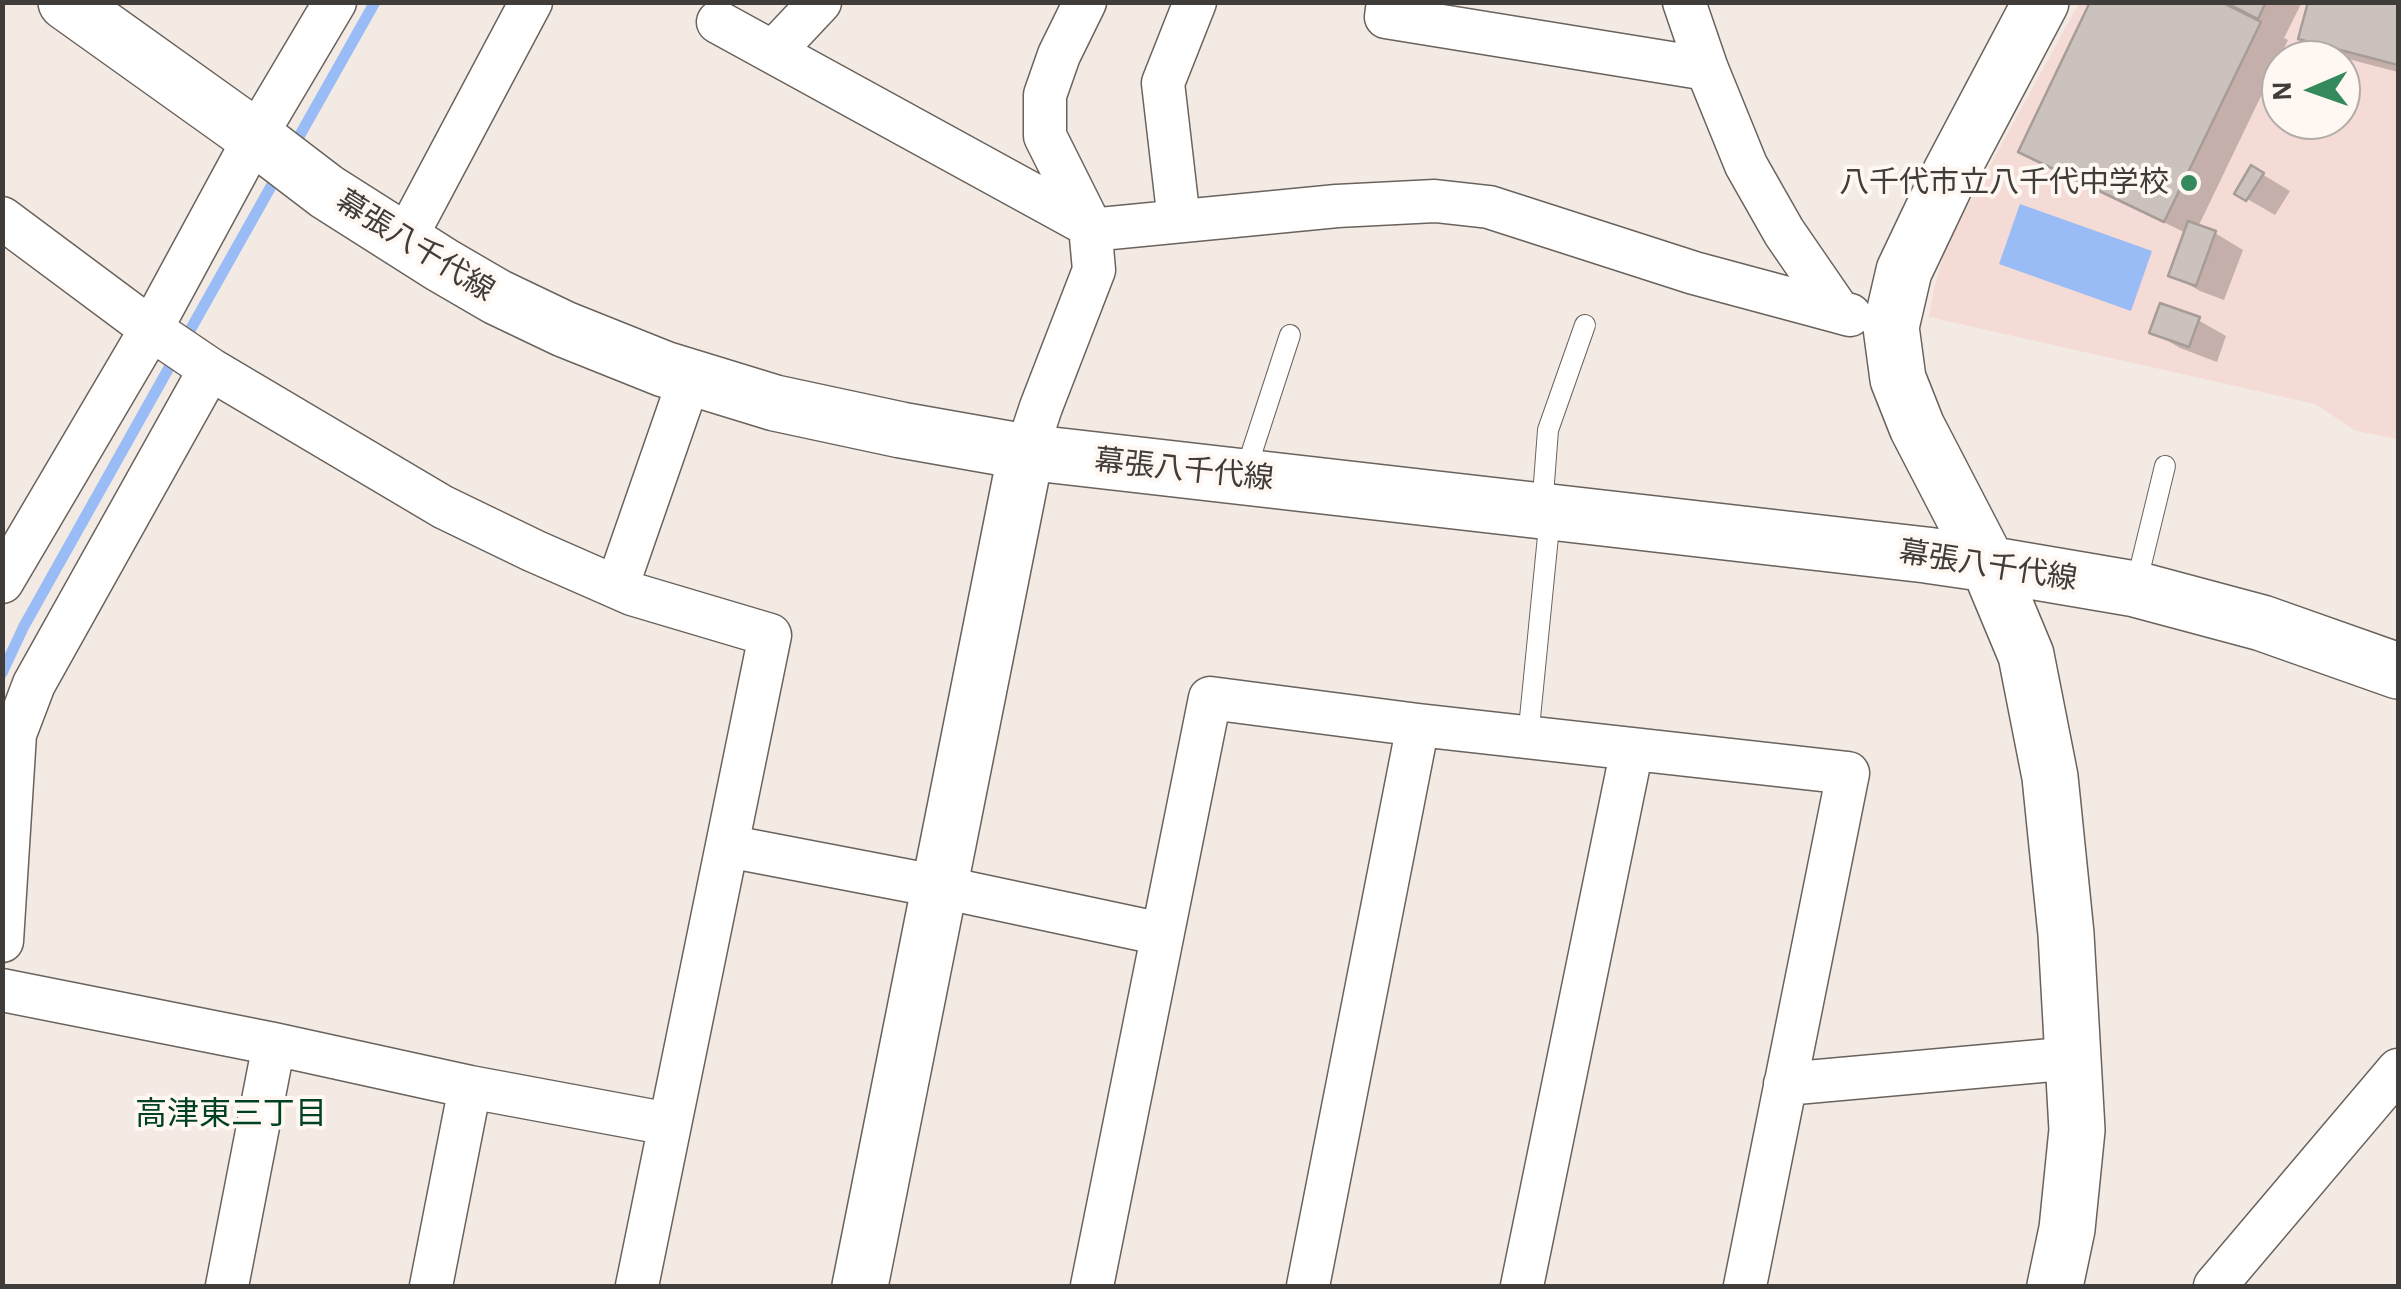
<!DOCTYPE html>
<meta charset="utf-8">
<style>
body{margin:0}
#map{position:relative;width:2401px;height:1289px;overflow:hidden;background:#f3eae3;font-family:"Alegreya Sans",sans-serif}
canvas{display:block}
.frame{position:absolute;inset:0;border:5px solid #403c3a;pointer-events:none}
.north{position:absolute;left:2261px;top:40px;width:100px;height:100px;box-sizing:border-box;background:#fff7f2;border:2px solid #b3aca8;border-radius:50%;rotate:268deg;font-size:28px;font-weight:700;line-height:40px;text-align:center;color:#403c3a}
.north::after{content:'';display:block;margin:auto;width:35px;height:45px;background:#348a5d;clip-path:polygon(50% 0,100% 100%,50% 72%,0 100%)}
</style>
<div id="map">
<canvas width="2401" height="1289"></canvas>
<div class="frame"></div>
<div class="north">N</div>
</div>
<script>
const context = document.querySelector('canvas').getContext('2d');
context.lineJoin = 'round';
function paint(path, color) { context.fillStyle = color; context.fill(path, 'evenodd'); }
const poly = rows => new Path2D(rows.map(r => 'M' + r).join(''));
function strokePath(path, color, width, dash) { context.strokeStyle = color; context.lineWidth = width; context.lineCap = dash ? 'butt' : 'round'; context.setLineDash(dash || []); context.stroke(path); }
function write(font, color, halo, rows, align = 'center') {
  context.font = font + ' "Alegreya Sans","Noto Sans JP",sans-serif'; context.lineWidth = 8; context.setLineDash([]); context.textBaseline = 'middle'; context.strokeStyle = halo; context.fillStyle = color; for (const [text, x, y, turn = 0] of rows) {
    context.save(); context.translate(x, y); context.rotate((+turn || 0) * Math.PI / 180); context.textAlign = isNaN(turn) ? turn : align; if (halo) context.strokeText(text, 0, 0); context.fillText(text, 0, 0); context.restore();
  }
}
paint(poly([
 [2079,3,2398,3,2398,439,2356,431,2315,404,1929,317,1934,289,1946,246],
 [2281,60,2341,60,2341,120,2281,120]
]), '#f5dbd6');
paint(poly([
 [2020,204,2152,251,2131,311,1999,264]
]), '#99bcf6');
paint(poly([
 [2092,2,2301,4,2284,38,2288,40,2198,227,2215,233,2243,250,2224,300,2200,291,2172,275,2186,233,2049,167],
 [2311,2,2398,2,2398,72,2329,54,2301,38],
 [2252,168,2290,191,2275,215,2237,193],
 [2198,320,2226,336,2217,362,2180,348,2153,332]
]), '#0003');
strokePath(poly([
 [292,149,375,2],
 [184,341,278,174],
 [2,673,24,626,175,357]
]), '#99bcf6', 11);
const building = poly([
 [2090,2,2221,2,2261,22,2164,222,2018,152,2090,2],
 [2225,2,2266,2,2258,19,2225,2],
 [2308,2,2398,2,2398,65,2298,39,2308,2],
 [2251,165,2264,173,2246,201,2234,194,2251,165],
 [2188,221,2216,231,2196,286,2168,276,2188,221],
 [2160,303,2200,317,2189,347,2149,333,2160,303]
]);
paint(building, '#ccc2bd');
strokePath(building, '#a79d98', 2.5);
const lane = poly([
 [1244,476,1290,335],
 [1542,509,1548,430,1585,325],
 [2136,585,2165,466],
 [1528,738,1550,516]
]);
const street = poly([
 [1388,2,1386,17,1707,69],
 [1684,2,1707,69,1746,165,1784,232,1839,312,1850,315],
 [718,22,1090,226],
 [773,52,820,2],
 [2,218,151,329,210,369,34,684,15,734,2,941],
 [1179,221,1163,83,1195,2],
 [1090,230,1337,206,1435,201,1489,207,1694,273,1839,312],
 [404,241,531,2],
 [210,369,443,507,534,551,632,594,770,635,637,1286],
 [1026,452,1041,407,1094,270,1090,226,1045,136,1045,95,1059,55,1085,2],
 [2,582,151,329,255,137,335,2],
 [617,587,690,377],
 [727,846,941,887,1162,934],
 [2,990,274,1044,470,1087,669,1124],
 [1785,1084,2074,1058],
 [227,1286,274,1044],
 [431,1286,470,1087],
 [1092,1286,1210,698,1418,725,1848,773,1745,1286],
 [1308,1286,1418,725],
 [1522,1286,1632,749],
 [2215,1286,2398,1070]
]);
const secondary = poly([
 [66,2,255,137,327,192,442,265,497,297,564,329,664,369,775,403,901,430,1026,452,1926,555,1988,564,2135,589,2262,623,2398,671],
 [2041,2,1951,172,1904,271,1891,327,1898,379,1917,427,1988,564,2026,655,2050,777,2066,934,2077,1130,2067,1229,2055,1286],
 [860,1286,1026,452]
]);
strokePath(lane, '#6a625c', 22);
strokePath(street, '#6a625c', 45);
strokePath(secondary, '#6a625c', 58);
strokePath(lane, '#fff', 20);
strokePath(street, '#fff', 42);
strokePath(secondary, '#fff', 55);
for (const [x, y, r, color] of [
 [2189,183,10,"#348a5d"]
]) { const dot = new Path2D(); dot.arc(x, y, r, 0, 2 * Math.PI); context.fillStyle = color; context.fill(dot); strokePath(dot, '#fff7f2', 4); }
write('30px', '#403c3a', '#fff7f2', [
 ["八千代市立八千代中学校",2169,183]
], 'right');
write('30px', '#403c3a', '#fff7f2', [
 ["幕張八千代線",415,246,32],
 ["幕張八千代線",1184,470,6],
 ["幕張八千代線",1988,566,9]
]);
write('32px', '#004125', '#fff7f2', [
 ["高津東三丁目",231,1114]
]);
</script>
